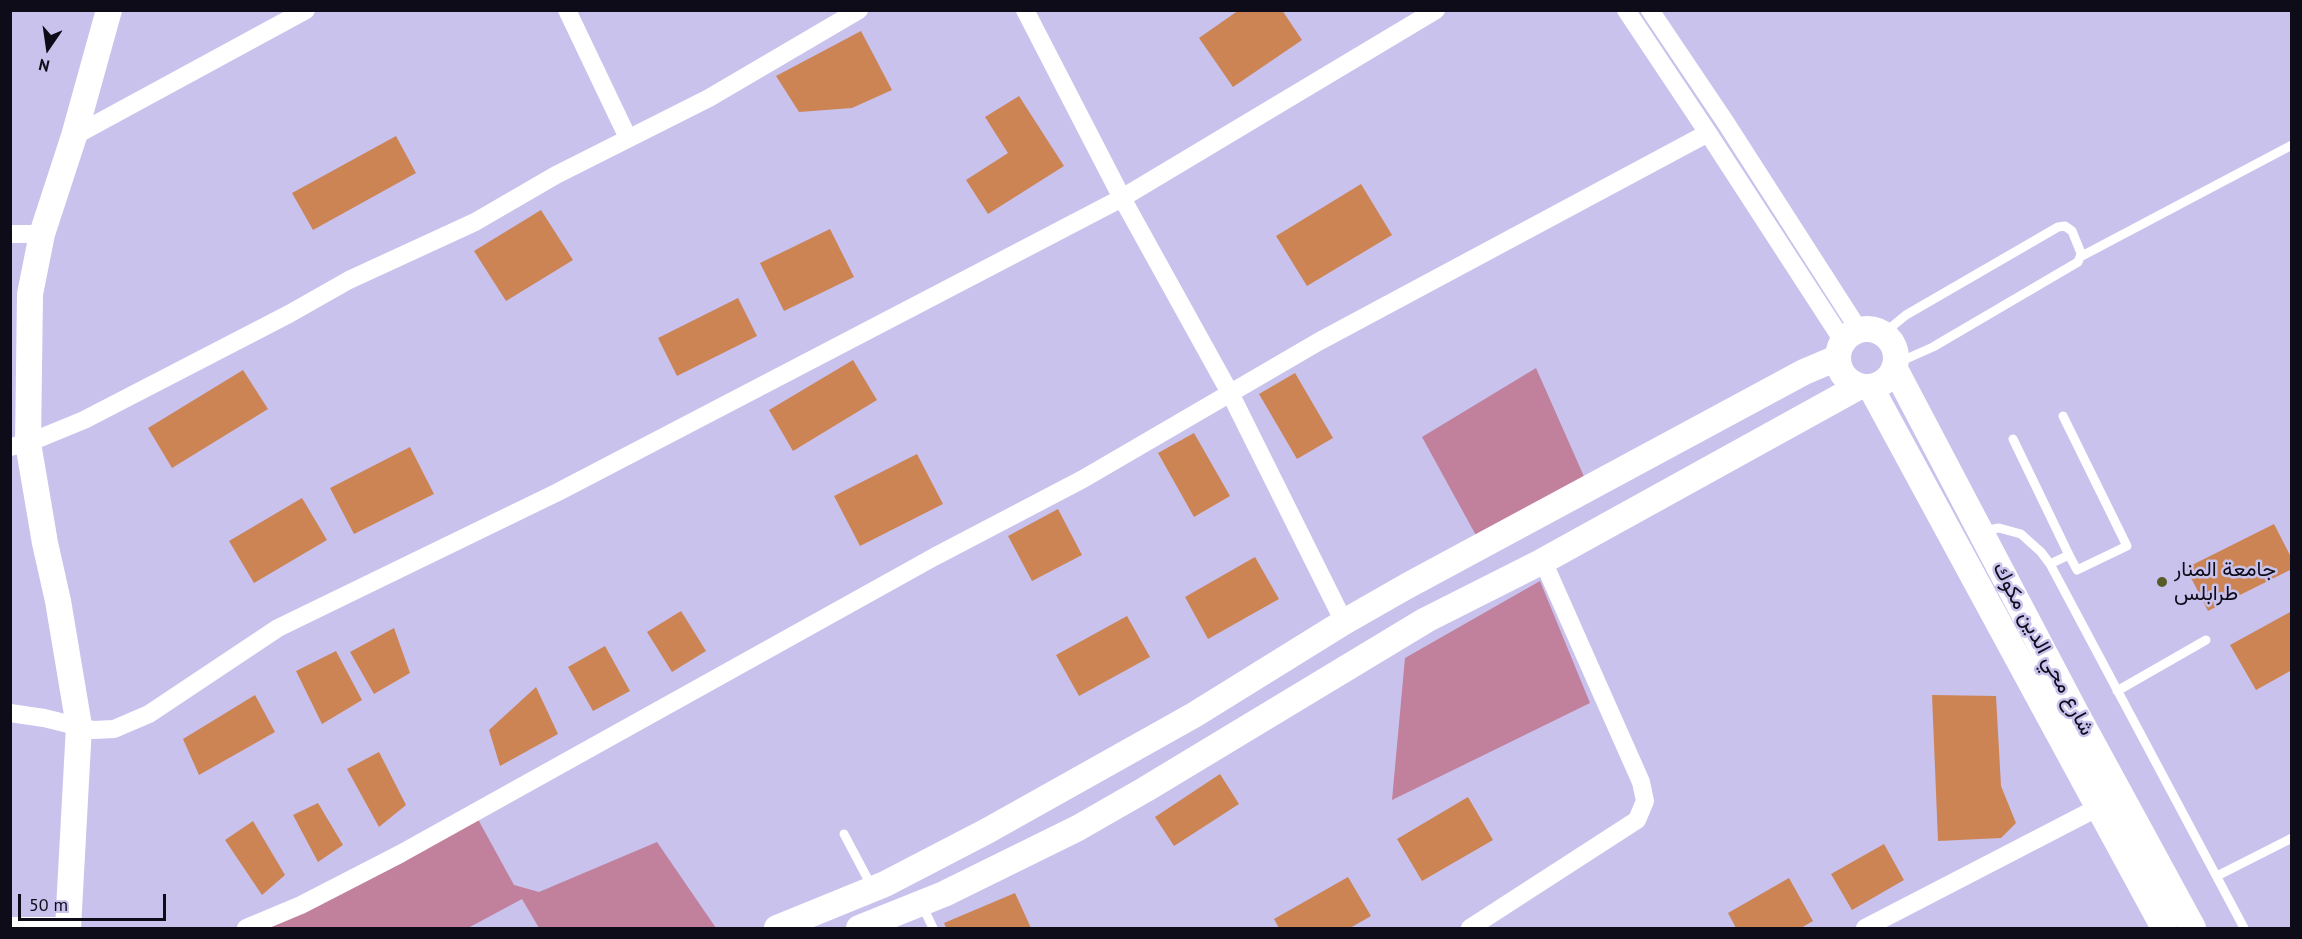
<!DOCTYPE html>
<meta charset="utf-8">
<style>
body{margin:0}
#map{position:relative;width:2302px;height:939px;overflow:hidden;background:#c8c2ed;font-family:"PT Sans",sans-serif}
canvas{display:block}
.frame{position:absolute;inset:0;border:12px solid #0f0c1a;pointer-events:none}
.north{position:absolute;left:18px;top:18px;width:60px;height:60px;-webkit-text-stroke:4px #c8c2ed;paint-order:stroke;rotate:193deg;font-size:16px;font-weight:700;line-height:24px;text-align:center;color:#0f0c1a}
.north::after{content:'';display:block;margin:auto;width:21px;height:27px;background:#0f0c1a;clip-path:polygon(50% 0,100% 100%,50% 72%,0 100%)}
.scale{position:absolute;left:18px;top:894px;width:148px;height:27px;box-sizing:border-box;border:3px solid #0f0c1a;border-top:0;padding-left:8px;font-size:18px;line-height:21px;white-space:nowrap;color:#0f0c1a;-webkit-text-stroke:4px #c8c2ed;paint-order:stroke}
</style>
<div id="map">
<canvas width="2302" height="939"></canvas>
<div class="frame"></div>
<div class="north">N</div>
<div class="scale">50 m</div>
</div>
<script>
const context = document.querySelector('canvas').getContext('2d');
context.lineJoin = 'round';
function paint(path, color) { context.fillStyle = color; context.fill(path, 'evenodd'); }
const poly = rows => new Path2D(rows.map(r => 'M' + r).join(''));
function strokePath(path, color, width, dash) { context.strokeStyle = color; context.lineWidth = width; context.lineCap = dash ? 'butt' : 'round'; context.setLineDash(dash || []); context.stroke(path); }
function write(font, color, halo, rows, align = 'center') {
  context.font = font + ' "PT Sans",Vazirmatn,sans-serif'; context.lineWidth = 5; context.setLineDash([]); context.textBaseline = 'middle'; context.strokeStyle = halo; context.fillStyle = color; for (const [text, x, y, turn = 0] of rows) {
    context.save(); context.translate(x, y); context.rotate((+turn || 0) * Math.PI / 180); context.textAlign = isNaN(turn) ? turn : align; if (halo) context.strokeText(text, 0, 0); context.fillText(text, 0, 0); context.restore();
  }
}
paint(poly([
 [1536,368,1586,481,1478,539,1422,437],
 [1540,581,1590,703,1392,800,1405,658],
 [474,812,514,885,539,892,657,842,716,928,539,928,522,899,468,928,259,928]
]), '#c1809c');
paint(poly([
 [1239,10,1282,10,1302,40,1233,87,1199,38],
 [861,31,892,90,852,108,799,112,776,76],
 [1019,96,1064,166,988,214,966,180,1008,153,985,117],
 [396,136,416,173,313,230,292,193],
 [1361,184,1392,235,1307,286,1276,236],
 [541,210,573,260,506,301,474,251],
 [830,229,854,277,784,311,760,263],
 [738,298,757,336,677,376,658,338],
 [853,360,877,400,793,451,769,410],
 [243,370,268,409,172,468,148,428],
 [1295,373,1333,438,1297,459,1259,394],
 [1194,433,1230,496,1194,517,1158,453],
 [410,447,434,494,354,534,330,488],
 [917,454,943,504,860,546,834,496],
 [302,498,327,540,254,583,229,541],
 [1058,509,1082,555,1032,581,1008,536],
 [2274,524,2292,559,2292,569,2208,611,2186,568],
 [1255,557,1279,599,1208,639,1185,597],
 [681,611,706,651,672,672,647,632],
 [2292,611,2292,670,2256,690,2230,645],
 [1127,616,1150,657,1079,696,1056,655],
 [394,628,410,673,374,694,350,652],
 [605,646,630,691,593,711,568,667],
 [336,651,362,700,322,724,296,671],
 [536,687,558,734,500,766,489,730],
 [255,695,275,732,199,775,183,739],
 [1932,695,1996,696,2001,786,2016,823,2001,838,1938,841],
 [379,752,406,805,379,827,347,769],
 [1220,774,1239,804,1174,846,1155,817],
 [1468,797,1493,840,1422,881,1397,839],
 [318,803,343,845,318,862,293,815],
 [253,821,285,875,262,895,225,840],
 [1884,844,1904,880,1852,910,1831,874],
 [1348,877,1371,916,1350,928,1279,928,1274,919],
 [1789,878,1813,921,1801,928,1736,928,1728,913],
 [1015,893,1031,928,946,928,944,923]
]), '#cd8455');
strokePath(poly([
 [1884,333,1906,315,2058,227,2065,226,2072,231,2081,253,2080,257],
 [1897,363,1933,347,2078,262,2080,257,2292,145],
 [2013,439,2069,555],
 [1982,531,1999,528,2021,534,2041,552,2050,564,2244,928],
 [2050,564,2069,555,2077,570,2127,546,2063,416],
 [2117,691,2206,640],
 [844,834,872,887],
 [2217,876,2292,838],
 [921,903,933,928]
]), '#fff', 9);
strokePath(poly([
 [567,10,628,138],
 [1025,10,1122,198,1230,393,1344,622],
 [1626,10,1708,133,1843,341],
 [1650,10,1726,123,1859,330],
 [74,136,306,10],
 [10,234,42,234],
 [10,447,28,443,84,420,289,314,349,280,475,222,556,175,709,98,859,10],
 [10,713,44,718,93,730,114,729,149,714,278,628,558,492,1122,198,1436,10],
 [10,926,68,926],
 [246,928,301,905,400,854,934,557,1083,479,1318,342,1708,133],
 [1470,928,1637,820,1645,801,1641,782,1543,561],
 [1865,928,2097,808]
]), '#fff', 18);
strokePath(poly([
 '1838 358a29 29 0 1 1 58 0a29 29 0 1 1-58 0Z',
 [1895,369,2076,713,2193,928],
 [1871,388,2164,928],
 [68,928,79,726,58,601,45,543,28,443,30,294,42,234,74,136,109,10],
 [777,928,885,884,987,831,1194,715,1344,622,1407,586,1804,372,1837,358],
 [859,928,944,894,1078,828,1146,789,1426,620,1543,561,1858,387]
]), '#fff', 26);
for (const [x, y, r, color] of [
 [2162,582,6,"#585b29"]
]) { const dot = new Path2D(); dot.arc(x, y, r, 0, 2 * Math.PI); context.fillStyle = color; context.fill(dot); strokePath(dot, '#c8c2ed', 2); }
write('21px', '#0f0c1a', '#c8c2ed', [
 ["جامعة المنار",2174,570],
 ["طرابلس",2174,594]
], 'left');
write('21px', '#0f0c1a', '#c8c2ed', [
 ["شارع محي الدين مكوك",2043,649,62]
]);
</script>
